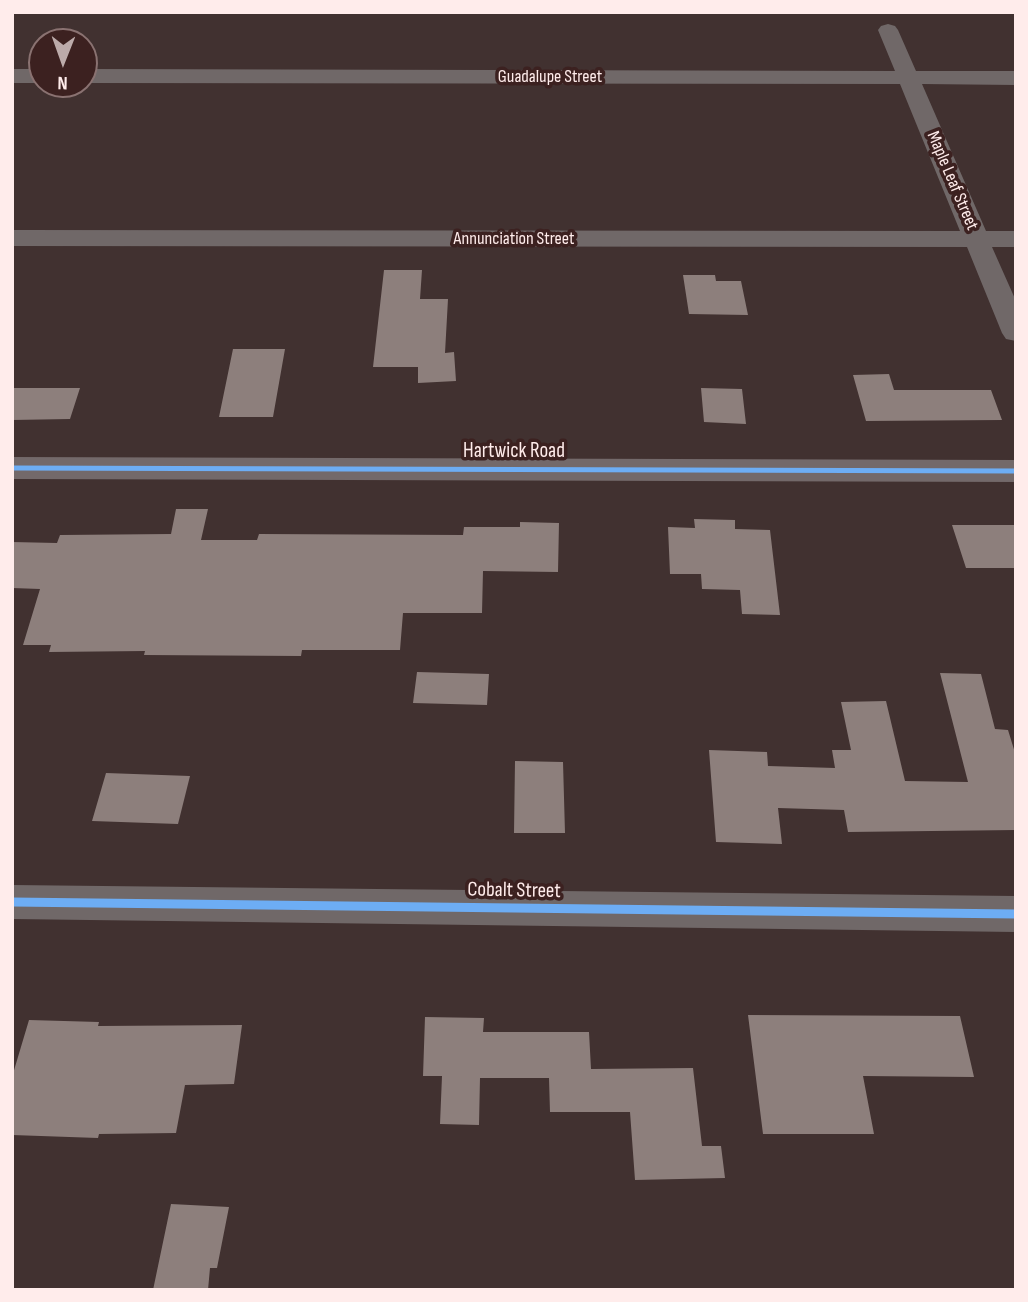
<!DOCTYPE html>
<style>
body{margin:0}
#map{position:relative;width:1028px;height:1302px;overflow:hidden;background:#413130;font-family:"Sofia Sans Condensed",sans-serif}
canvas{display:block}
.frame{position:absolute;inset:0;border:14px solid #ffeceb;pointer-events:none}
.north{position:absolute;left:28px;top:28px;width:70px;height:70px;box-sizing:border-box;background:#3c2120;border:2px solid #8a7271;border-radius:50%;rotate:181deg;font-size:19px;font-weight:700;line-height:28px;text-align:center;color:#ffeceb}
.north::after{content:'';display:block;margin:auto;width:24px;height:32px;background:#bcabaa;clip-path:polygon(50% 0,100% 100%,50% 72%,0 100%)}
</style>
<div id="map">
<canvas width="1028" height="1302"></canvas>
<div class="frame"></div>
<div class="north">N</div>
</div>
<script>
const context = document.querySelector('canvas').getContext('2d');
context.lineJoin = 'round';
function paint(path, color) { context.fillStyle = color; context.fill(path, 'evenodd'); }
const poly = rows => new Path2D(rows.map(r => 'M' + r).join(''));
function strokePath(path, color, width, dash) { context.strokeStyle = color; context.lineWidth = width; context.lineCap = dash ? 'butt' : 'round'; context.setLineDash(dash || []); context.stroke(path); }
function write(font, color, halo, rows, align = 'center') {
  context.font = font + ' "Sofia Sans Condensed",sans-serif'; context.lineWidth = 7; context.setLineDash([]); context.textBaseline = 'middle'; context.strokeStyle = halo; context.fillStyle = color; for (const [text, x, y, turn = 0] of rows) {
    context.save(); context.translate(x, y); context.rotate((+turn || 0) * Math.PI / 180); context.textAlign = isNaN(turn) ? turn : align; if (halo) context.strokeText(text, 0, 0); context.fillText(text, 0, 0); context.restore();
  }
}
paint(poly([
 [384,270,422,270,420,299,448,299,445,353,454,352,456,381,418,383,418,367,373,367],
 [683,275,715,275,716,281,741,281,748,315,689,314],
 [233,349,285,349,273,417,219,417],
 [889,374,894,390,991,390,1002,420,866,421,853,375],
 [12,388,80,388,70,419,12,420],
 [701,388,742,389,746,424,704,422],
 [176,509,208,509,201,540,257,540,259,534,463,535,464,527,520,527,520,522,559,523,558,572,483,571,482,613,403,613,400,650,302,650,301,656,144,655,145,651,49,652,51,645,23,645,40,589,12,588,12,542,57,543,60,535,171,534],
 [694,519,735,520,735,529,770,530,780,615,742,614,740,590,702,589,701,574,670,574,668,527,695,528],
 [952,525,1016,525,1016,568,966,568],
 [417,672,489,674,487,705,413,703],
 [940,673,981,674,995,729,1008,730,1016,756,1016,830,848,832,844,810,778,808,782,844,716,842,709,750,767,752,768,766,835,768,832,750,851,750,841,702,886,701,905,781,968,782],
 [515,761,563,762,565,833,514,833],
 [106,773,190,776,178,824,92,821],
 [748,1015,960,1016,974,1077,863,1076,874,1134,763,1134],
 [425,1017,484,1018,483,1032,589,1032,591,1069,693,1068,702,1146,721,1146,725,1178,635,1180,630,1112,550,1112,549,1078,480,1078,479,1125,440,1124,442,1076,423,1076],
 [29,1020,99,1022,98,1026,242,1025,234,1084,185,1085,176,1133,99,1134,98,1138,12,1135,12,1077],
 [171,1204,229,1207,217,1268,210,1268,208,1290,153,1290]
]), '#8d7f7c');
paint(poly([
 [888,24,895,26,898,30,916,71,1016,71,1016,85,922,84,986,231,1016,231,1016,247,992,247,1016,301,1016,341,1006,339,1002,333,967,247,12,246,12,230,960,231,900,84,84,83,84,69,895,71,878,30,881,26,888,24],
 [12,69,42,69,42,83,12,83,12,69],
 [12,885,1016,896,1016,932,12,919,12,885]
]), '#706868');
paint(poly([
 [12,457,1016,460,1016,482,12,479,12,457]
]), '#73696a');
strokePath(poly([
 [12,468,1016,471]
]), '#6dadf4', 5);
strokePath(poly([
 [12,902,1016,914]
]), '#6dadf4', 9);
write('18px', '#ffeceb', '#3c2120', [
 ["Guadalupe Street",550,77],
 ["Maple Leaf Street",952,181,67],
 ["Annunciation Street",514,239]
]);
write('21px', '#ffeceb', '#3c2120', [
 ["Hartwick Road",514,452],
 ["Cobalt Street",514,891,1]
]);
</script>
